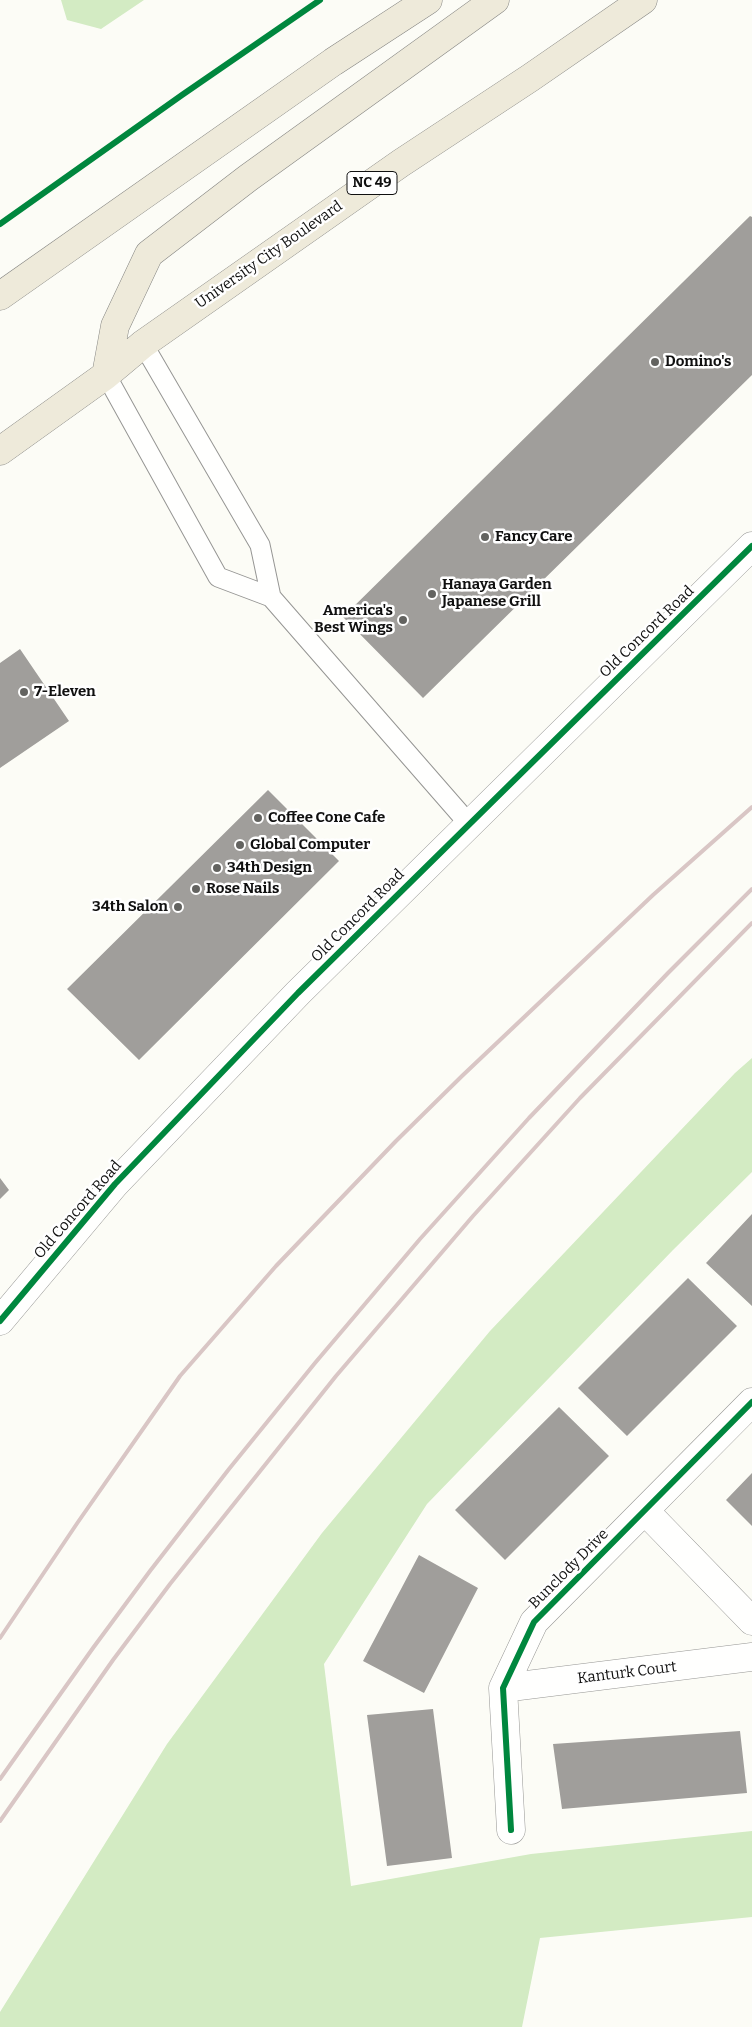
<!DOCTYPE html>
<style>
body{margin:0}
canvas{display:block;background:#fcfcf6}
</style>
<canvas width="752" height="2027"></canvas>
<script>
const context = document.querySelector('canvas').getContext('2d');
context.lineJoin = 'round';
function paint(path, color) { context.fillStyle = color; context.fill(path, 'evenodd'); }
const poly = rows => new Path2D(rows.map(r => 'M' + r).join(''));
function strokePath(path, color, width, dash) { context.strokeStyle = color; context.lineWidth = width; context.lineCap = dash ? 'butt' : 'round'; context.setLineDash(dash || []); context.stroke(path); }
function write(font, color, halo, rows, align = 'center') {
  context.font = font + ' Bitter,serif'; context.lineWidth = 5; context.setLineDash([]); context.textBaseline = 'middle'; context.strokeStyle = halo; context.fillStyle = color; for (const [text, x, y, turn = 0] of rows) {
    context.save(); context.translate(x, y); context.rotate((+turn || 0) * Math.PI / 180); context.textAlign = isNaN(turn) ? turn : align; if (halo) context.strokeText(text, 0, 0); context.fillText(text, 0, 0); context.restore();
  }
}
paint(poly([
 [61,0,144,0,101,29,67,20],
 [752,1058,752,1172,673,1250,427,1504,324,1664,351,1886,531,1854,752,1831,752,1917,540,1938,522,2027,0,2027,0,2012,167,1744,322,1533,490,1331,735,1073]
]), '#d3ebc3');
paint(poly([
 [750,216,752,217,752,375,423,698,343,617],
 [20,649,69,721,0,768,0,663],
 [268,790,339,861,139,1060,67,989],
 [0,1178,9,1190,0,1199],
 [752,1214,752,1306,706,1263],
 [688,1278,737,1326,627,1436,578,1388],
 [559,1407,609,1456,505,1560,455,1510],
 [752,1473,752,1526,726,1500],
 [419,1555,478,1588,424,1693,363,1661],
 [433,1709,452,1858,387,1866,367,1715],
 [740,1731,747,1793,562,1809,553,1744]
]), '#a09e9b');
const lane = poly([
 [143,344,260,545,271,597],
 [106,375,218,577,271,597,469,824]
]);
const street = poly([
 [0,1321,115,1184,298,993,752,546],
 [645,1511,752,1621],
 [503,1688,752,1657],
 [511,1830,503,1688,534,1622,752,1402]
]);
const primary = poly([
 [0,296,333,62,428,0],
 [106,375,115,326,149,254,248,178,495,0],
 [0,451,106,375,143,344,401,163,530,78,643,0]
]);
strokePath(lane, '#969694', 21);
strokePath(street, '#969694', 29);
strokePath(primary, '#848481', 29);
strokePath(lane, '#fffffe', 19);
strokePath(street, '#fffffe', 28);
strokePath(primary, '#eeeada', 28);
strokePath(poly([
 [0,1638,78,1522,180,1376,276,1266,396,1141,462,1076,653,895,752,807],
 [0,1779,93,1648,150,1571,229,1469,315,1363,420,1239,529,1118,668,973,752,889],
 [0,1821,113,1660,170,1584,336,1376,473,1216,580,1098,752,923]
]), '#d9c6c5', 4);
strokePath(poly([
 [0,224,182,95,320,0],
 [0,1321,115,1184,298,993,752,546],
 [511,1830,503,1688,534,1622,752,1402]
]), '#00873e', 6);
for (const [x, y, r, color] of [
 [655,362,5,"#636360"],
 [485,537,5,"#636360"],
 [432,594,5,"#636360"],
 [403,620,5,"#636360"],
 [24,692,5,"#636360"],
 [258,818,5,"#636360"],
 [240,845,5,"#636360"],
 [217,868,5,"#636360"],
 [196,889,5,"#636360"],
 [178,907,5,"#636360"]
]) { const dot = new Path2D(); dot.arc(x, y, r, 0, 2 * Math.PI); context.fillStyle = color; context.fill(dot); strokePath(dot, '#fff', 2); }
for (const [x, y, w] of [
 [372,183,50]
]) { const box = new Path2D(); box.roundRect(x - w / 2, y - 11.5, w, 23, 4); context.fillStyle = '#fff'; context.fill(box); strokePath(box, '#101010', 1); }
write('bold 14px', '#101010', null, [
 ["NC 49",372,183]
]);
write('15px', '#101010', '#fff', [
 ["University City Boulevard",269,255,-35],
 ["Old Concord Road",647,632,-44],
 ["Old Concord Road",358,916,-45],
 ["Old Concord Road",78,1210,-49],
 ["Bunclody Drive",569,1569,-45],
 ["Kanturk Court",627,1673,-7]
]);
write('bold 15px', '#101010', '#fff', [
 ["Domino's",665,362],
 ["Fancy Care",495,537],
 ["Hanaya Garden",442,585],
 ["Japanese Grill",442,602],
 ["America's",393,611,"right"],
 ["Best Wings",393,628,"right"],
 ["7-Eleven",34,692],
 ["Coffee Cone Cafe",268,818],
 ["Global Computer",250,845],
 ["34th Design",227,868],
 ["Rose Nails",206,889],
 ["34th Salon",168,907,"right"]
], 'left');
</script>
